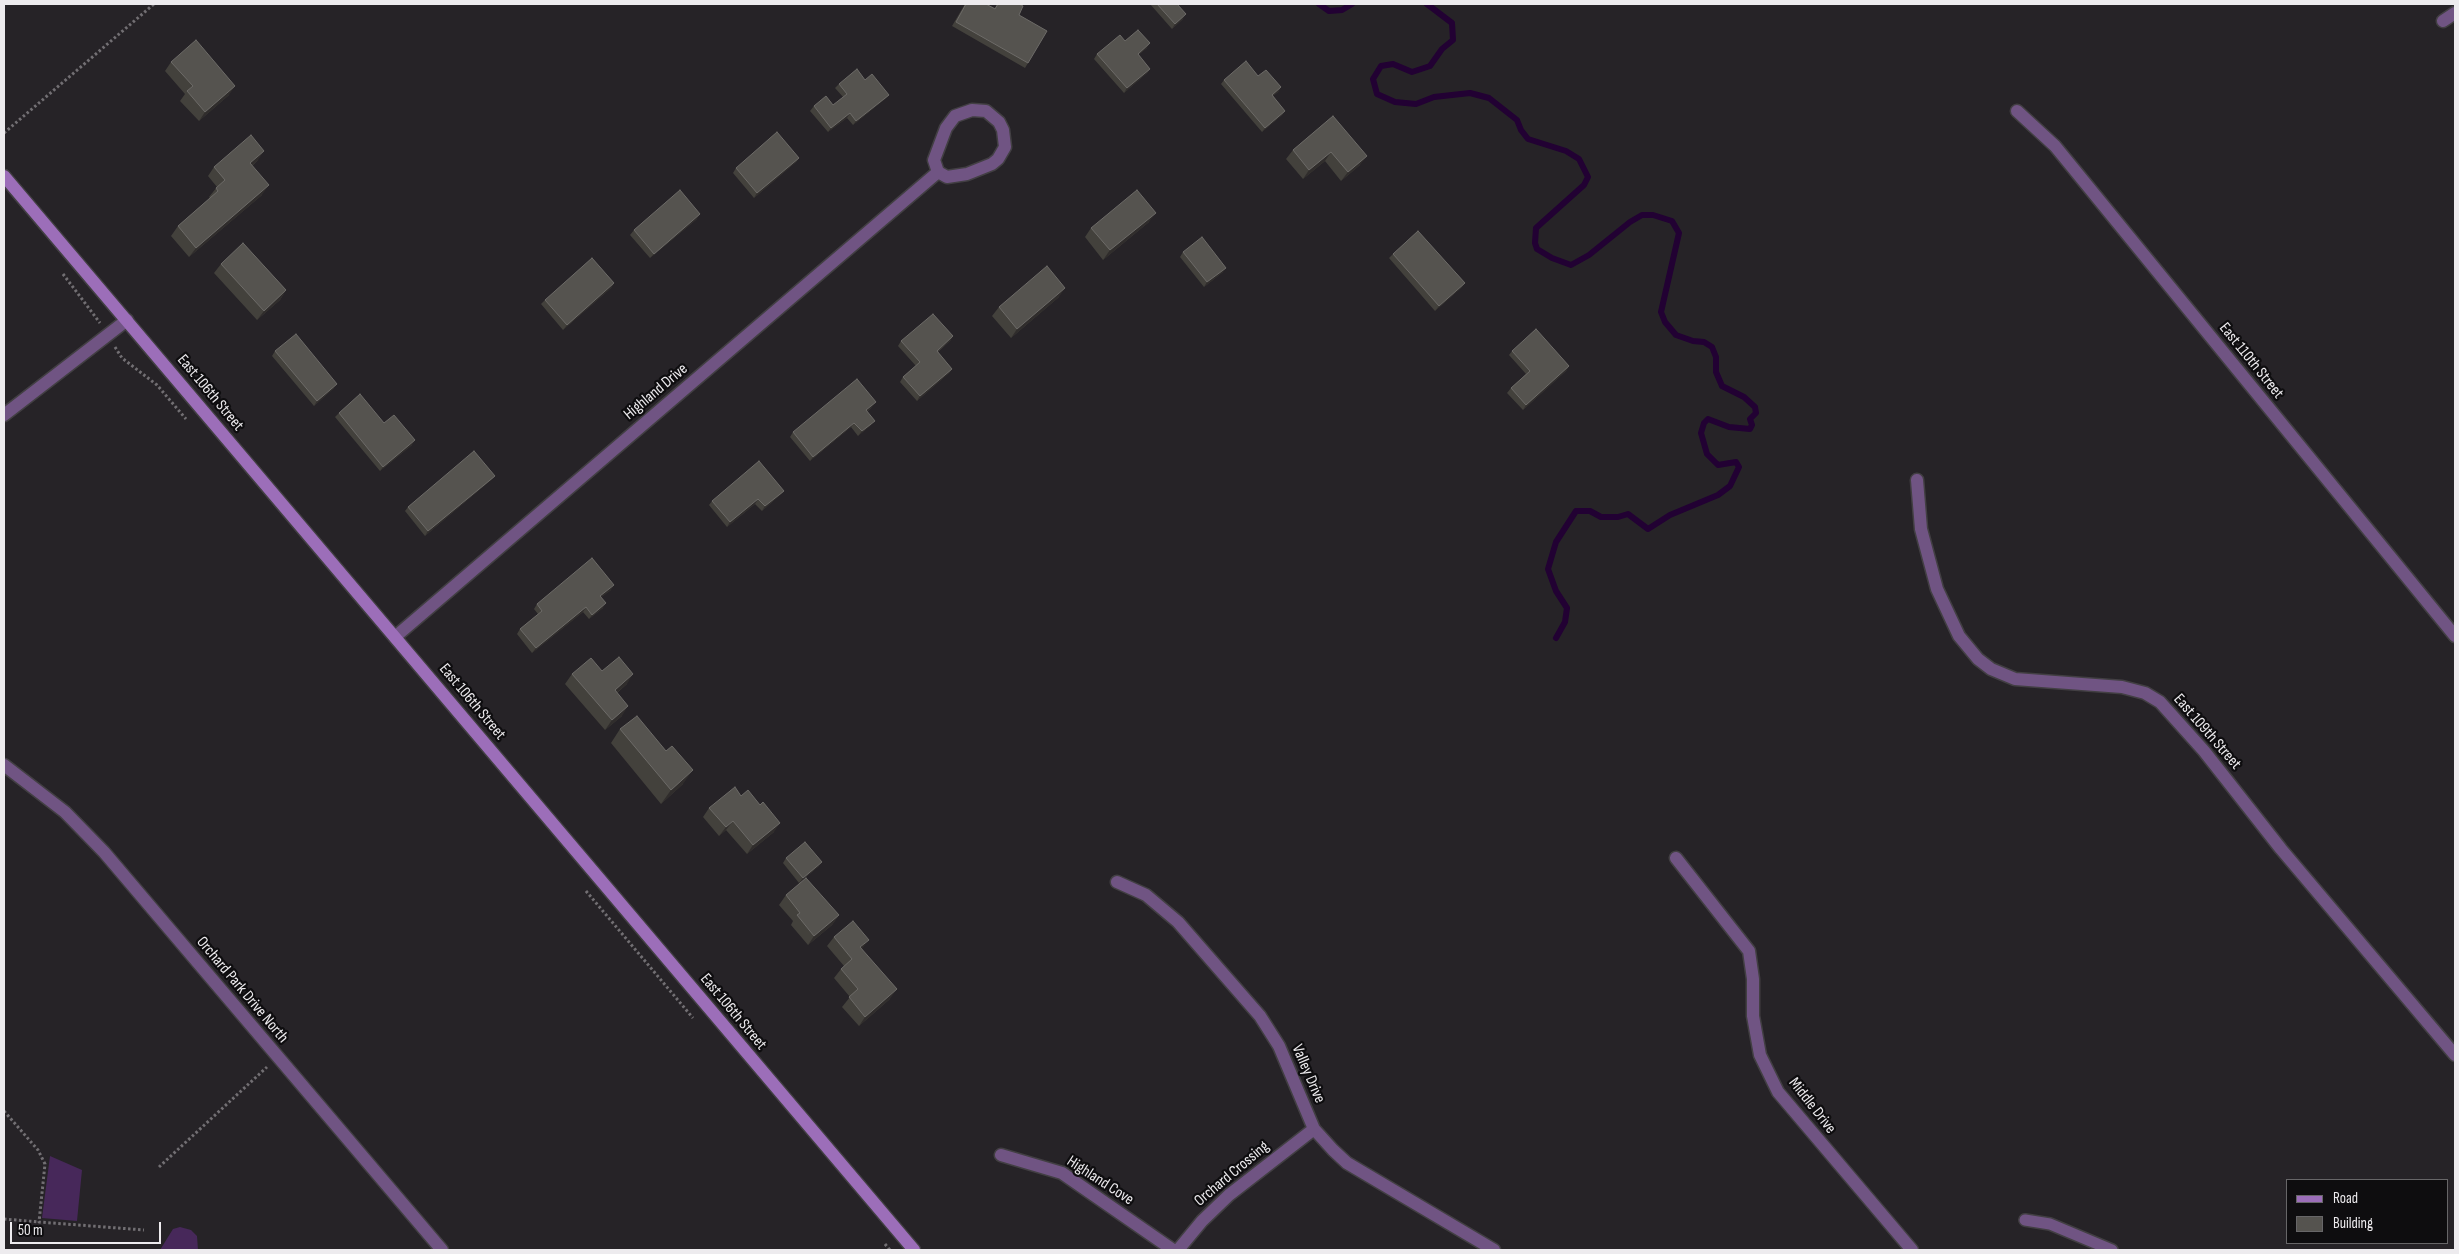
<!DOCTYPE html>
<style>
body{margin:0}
#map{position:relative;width:2459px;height:1254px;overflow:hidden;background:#262327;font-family:"Sofia Sans Condensed",sans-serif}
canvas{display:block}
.frame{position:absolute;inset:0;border:5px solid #edebee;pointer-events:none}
.legend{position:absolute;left:2286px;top:1179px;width:162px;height:65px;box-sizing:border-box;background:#0e0d0f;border:1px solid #676668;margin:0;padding:6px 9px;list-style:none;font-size:15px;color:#edebee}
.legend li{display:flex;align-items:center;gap:10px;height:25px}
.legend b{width:25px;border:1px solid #676668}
.scale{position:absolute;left:10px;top:1222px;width:151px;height:22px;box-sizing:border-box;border:2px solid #edebee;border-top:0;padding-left:6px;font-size:15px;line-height:18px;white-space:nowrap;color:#edebee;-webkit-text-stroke:4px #0e0d0f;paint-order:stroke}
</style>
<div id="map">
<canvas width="2459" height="1254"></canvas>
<div class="frame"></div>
<ul class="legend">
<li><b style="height:6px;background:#9c6eb9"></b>Road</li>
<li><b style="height:14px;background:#55534f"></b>Building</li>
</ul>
<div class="scale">50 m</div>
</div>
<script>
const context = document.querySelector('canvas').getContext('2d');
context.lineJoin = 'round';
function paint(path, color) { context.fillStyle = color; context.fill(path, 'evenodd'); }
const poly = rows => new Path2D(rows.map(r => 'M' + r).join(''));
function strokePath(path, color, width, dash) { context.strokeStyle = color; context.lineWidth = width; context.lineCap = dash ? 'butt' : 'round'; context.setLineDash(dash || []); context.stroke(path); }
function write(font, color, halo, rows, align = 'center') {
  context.font = font + ' "Sofia Sans Condensed",sans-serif'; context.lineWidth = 4.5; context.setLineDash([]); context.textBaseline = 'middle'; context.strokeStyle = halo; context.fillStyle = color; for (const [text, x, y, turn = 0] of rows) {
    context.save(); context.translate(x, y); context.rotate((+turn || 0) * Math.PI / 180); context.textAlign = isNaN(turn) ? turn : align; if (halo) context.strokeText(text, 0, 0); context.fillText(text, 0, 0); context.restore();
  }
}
paint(poly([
 [50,1156,82,1170,77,1221,42,1218],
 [180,1227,191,1230,197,1236,198,1250,160,1250,173,1229]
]), '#47285a');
strokePath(poly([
 [1319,4,1329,11,1342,10,1352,4],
 [1427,4,1452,23,1453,40,1442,49,1430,66,1412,72,1393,64,1381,66,1373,79,1377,94,1395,102,1416,104,1434,97,1470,93,1489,98,1517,120,1521,130,1528,139,1566,151,1579,159,1588,177,1584,185,1536,228,1535,243,1537,249,1552,258,1571,265,1589,255,1630,222,1642,215,1653,215,1672,221,1679,233,1661,312,1665,322,1676,335,1693,341,1704,342,1712,347,1716,357,1716,372,1722,386,1744,397,1755,407,1756,413,1750,419,1752,425,1750,429,1729,427,1708,419,1704,423,1701,433,1707,454,1718,465,1736,462,1739,467,1730,486,1718,495,1670,515,1648,529,1628,514,1618,517,1601,517,1590,511,1576,511,1556,542,1548,569,1556,591,1567,608,1565,622,1556,638]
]), '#220133', 6);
const lane = poly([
 [2025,1220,2050,1224,2112,1250]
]);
const street = poly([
 [2443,21,2455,13],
 [972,110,986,111,999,122,1003,130,1005,147,998,159,992,164,967,174,947,177,938,172,934,160,946,128,955,116,972,110],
 [2017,111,2055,146,2455,636],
 [4,415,127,320],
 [1917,480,1921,529,1937,589,1959,636,1978,659,1991,669,2015,679,2122,687,2145,693,2160,702,2204,751,2281,849,2455,1055],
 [395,637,938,172],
 [4,765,65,812,104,852,442,1250],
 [1676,858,1749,951,1753,979,1753,1016,1760,1055,1778,1092,1912,1250],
 [1117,882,1146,895,1178,922,1260,1016,1279,1046,1314,1129,1333,1150,1347,1163,1494,1250],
 [1001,1155,1062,1173,1173,1250],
 [1178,1250,1202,1221,1229,1195,1314,1129]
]);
const secondary = poly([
 [4,176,914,1250]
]);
strokePath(lane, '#423f43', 14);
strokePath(street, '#423f43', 15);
strokePath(secondary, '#423f43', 15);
strokePath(poly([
 [4,133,154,4],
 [63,274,100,323],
 [115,347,122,358,157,385,186,419],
 [586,891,693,1018],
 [4,1111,38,1150,45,1164,39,1222,144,1230],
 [159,1167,267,1067],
 [4,1219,39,1222],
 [885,1244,890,1250]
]), '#726f73', 3, [2.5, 2.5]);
strokePath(lane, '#705483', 11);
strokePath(street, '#705483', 12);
strokePath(secondary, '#9c6eb9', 12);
paint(poly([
 [965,4,986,4,995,8,997,4,1019,4,1019,15,1028,63,1025,68,952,26],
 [1150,4,1177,4,1183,19,1172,29],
 [1125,41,1147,48,1138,55,1150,69,1147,73,1124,93,1094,59,1097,54],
 [171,62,229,95,199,121,180,101,185,94,165,71],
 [1258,76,1281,87,1278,92,1273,96,1285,111,1282,115,1262,132,1221,84,1224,80],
 [865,80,889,95,885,99,853,125,847,118,828,132,810,111,814,106,833,105,843,97,835,88,839,84],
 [1333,116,1360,165,1341,181,1325,161,1303,179,1286,159,1293,150],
 [799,158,796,162,754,198,733,173,736,168],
 [258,160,252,166,262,195,189,257,171,236,178,226,210,198,209,197,217,187,208,176,214,167],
 [697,219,650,258,630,235,634,230],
 [1149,222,1103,260,1085,237,1091,228],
 [1183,252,1223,272,1204,287,1180,257],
 [1393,254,1465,283,1461,288,1435,311,1389,258],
 [221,264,286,290,280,300,257,320,214,273],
 [614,283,611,288,563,330,541,304,545,300],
 [1059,297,1011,338,992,316,999,307],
 [953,336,950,341,938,352,952,369,949,373,917,401,900,382,903,377,916,366,898,346,901,341],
 [275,351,334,388,314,406,272,356],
 [1512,351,1569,366,1566,371,1523,410,1507,393,1511,388,1526,374,1509,355],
 [872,407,867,412,871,425,858,436,851,427,810,461,790,437,793,432],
 [339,413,384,423,412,445,380,471,335,417],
 [495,476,491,480,425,536,405,511,408,507],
 [784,491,780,495,762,511,755,504,727,527,709,505,712,501],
 [611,590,601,597,603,608,589,619,583,612,532,653,517,634,520,629,538,614,534,609,537,604],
 [602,671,627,684,617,693,622,716,605,730,565,684,572,674],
 [620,729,683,784,661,804,611,743],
 [709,808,774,832,747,854,726,830,719,836,703,817],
 [786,858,819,866,799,883,783,863],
 [786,895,839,915,832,925,808,945,791,925,793,921,779,905],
 [834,937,862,949,890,999,859,1026,842,1007,850,997,834,978,841,969,844,966,827,946]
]), '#43413c');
paint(poly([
 [1186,14,1183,19,1172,29,1175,24],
 [1150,43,1147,48,1134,59,1138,54],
 [1150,69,1147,73,1124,93,1127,88],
 [235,86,229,95,199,121,205,112],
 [1281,87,1278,92,1269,99,1272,95],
 [889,95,885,99,853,125,856,121],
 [1285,111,1282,115,1262,132,1265,128],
 [850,113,847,118,828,132,831,128],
 [264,151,258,160,243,173,250,163],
 [1331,152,1325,161,1303,179,1309,170],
 [1367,156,1360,165,1341,181,1348,172],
 [799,158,796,162,754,198,757,193],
 [269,185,262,195,189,257,196,248],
 [1156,213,1149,222,1103,260,1110,250],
 [700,214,697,219,650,258,654,254],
 [1226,268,1223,272,1204,287,1207,282],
 [614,283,611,288,563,330,567,325],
 [1465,283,1461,288,1435,311,1439,306],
 [1065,288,1059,297,1011,338,1017,329],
 [286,290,280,300,257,320,264,311],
 [953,336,950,341,933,355,937,351],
 [1569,366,1566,371,1523,410,1526,405],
 [952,369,949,373,917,401,920,396],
 [337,384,334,388,314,406,317,401],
 [876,402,872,407,863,415,866,410],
 [875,421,871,425,858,436,862,431],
 [854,423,851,427,810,461,813,457],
 [415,440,412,445,380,471,383,467],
 [495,476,491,480,425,536,428,531],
 [784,491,780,495,762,511,765,506],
 [758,499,755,504,727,527,730,522],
 [614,585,611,590,597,601,600,596],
 [606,603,603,608,589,619,592,615],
 [586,607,583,612,532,653,536,648],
 [633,674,627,684,608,700,615,690],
 [628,706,622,716,605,730,612,720],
 [693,770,683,784,661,804,671,790],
 [733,821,726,830,719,836,726,827],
 [780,823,774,832,747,854,753,845],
 [822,862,819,866,799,883,803,878],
 [839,915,832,925,808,945,814,936],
 [869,940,862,949,860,947],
 [897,989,890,999,859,1026,865,1017]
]), '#302d2c');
const building = poly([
 [966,4,986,4,995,9,998,4,1019,4,1023,6,1019,15,1047,31,1028,63,956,22,966,4],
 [1157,4,1177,4,1186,14,1175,24,1157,4],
 [1138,30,1150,43,1138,54,1150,69,1127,88,1097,54,1120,35,1125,41,1138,30],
 [196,40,235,86,205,112,187,91,193,86,171,62,196,40],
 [1246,61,1258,76,1266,70,1281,87,1272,95,1285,111,1265,128,1224,80,1246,61],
 [857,69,865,80,872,74,889,95,856,121,850,113,831,128,814,106,826,96,833,105,847,94,839,84,857,69],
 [1333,116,1367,156,1348,172,1331,152,1309,170,1293,150,1333,116],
 [777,132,799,158,757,193,736,168,777,132],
 [251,135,264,151,250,163,269,185,196,248,178,226,218,191,216,188,225,180,214,167,251,135],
 [680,190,700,214,654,254,634,230,680,190],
 [1137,190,1156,213,1110,250,1091,228,1137,190],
 [1418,231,1465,283,1439,306,1393,254,1418,231],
 [1202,237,1226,268,1207,282,1183,252,1202,237],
 [243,243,286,290,264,311,221,264,243,243],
 [592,258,614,283,567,325,545,300,592,258],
 [1047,266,1065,288,1017,329,999,307,1047,266],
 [933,314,953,336,937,351,952,369,920,396,903,377,920,362,901,341,933,314],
 [1536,329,1569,366,1526,405,1511,388,1530,371,1512,351,1536,329],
 [296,334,337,384,317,401,275,351,296,334],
 [857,379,876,402,866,410,875,421,862,431,854,423,813,457,793,432,857,379],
 [360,394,384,423,394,415,415,440,383,467,339,413,360,394],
 [474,451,495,476,428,531,408,507,474,451],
 [759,461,784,491,765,506,758,499,730,522,712,501,759,461],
 [592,558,614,585,600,596,606,603,592,615,586,607,536,648,520,629,542,611,537,604,592,558],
 [619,657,633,674,615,690,628,706,612,720,572,674,591,658,602,671,619,657],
 [637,716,666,751,672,746,693,770,671,790,620,729,637,716],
 [735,787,741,796,748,790,760,805,763,802,780,823,753,845,733,821,726,827,709,808,735,787],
 [805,842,822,862,803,878,786,858,805,842],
 [806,878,839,915,814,936,797,915,800,913,786,895,806,878],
 [853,921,869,940,860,947,897,989,865,1017,849,997,858,989,841,969,852,959,834,937,853,921]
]);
paint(building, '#55534f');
strokePath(building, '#6d6b68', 1);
write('16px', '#edebee', '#0e0d0f', [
 ["East 110th Street",2251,361,51],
 ["Highland Drive",656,392,-40],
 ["East 106th Street",210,393,50],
 ["East 106th Street",472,702,50],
 ["East 109th Street",2207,732,49],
 ["Orchard Park Drive North",242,990,50],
 ["East 106th Street",733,1012,50],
 ["Valley Drive",1308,1074,67],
 ["Middle Drive",1812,1106,52],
 ["Orchard Crossing",1232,1174,-40],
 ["Highland Cove",1100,1181,33]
]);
</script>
